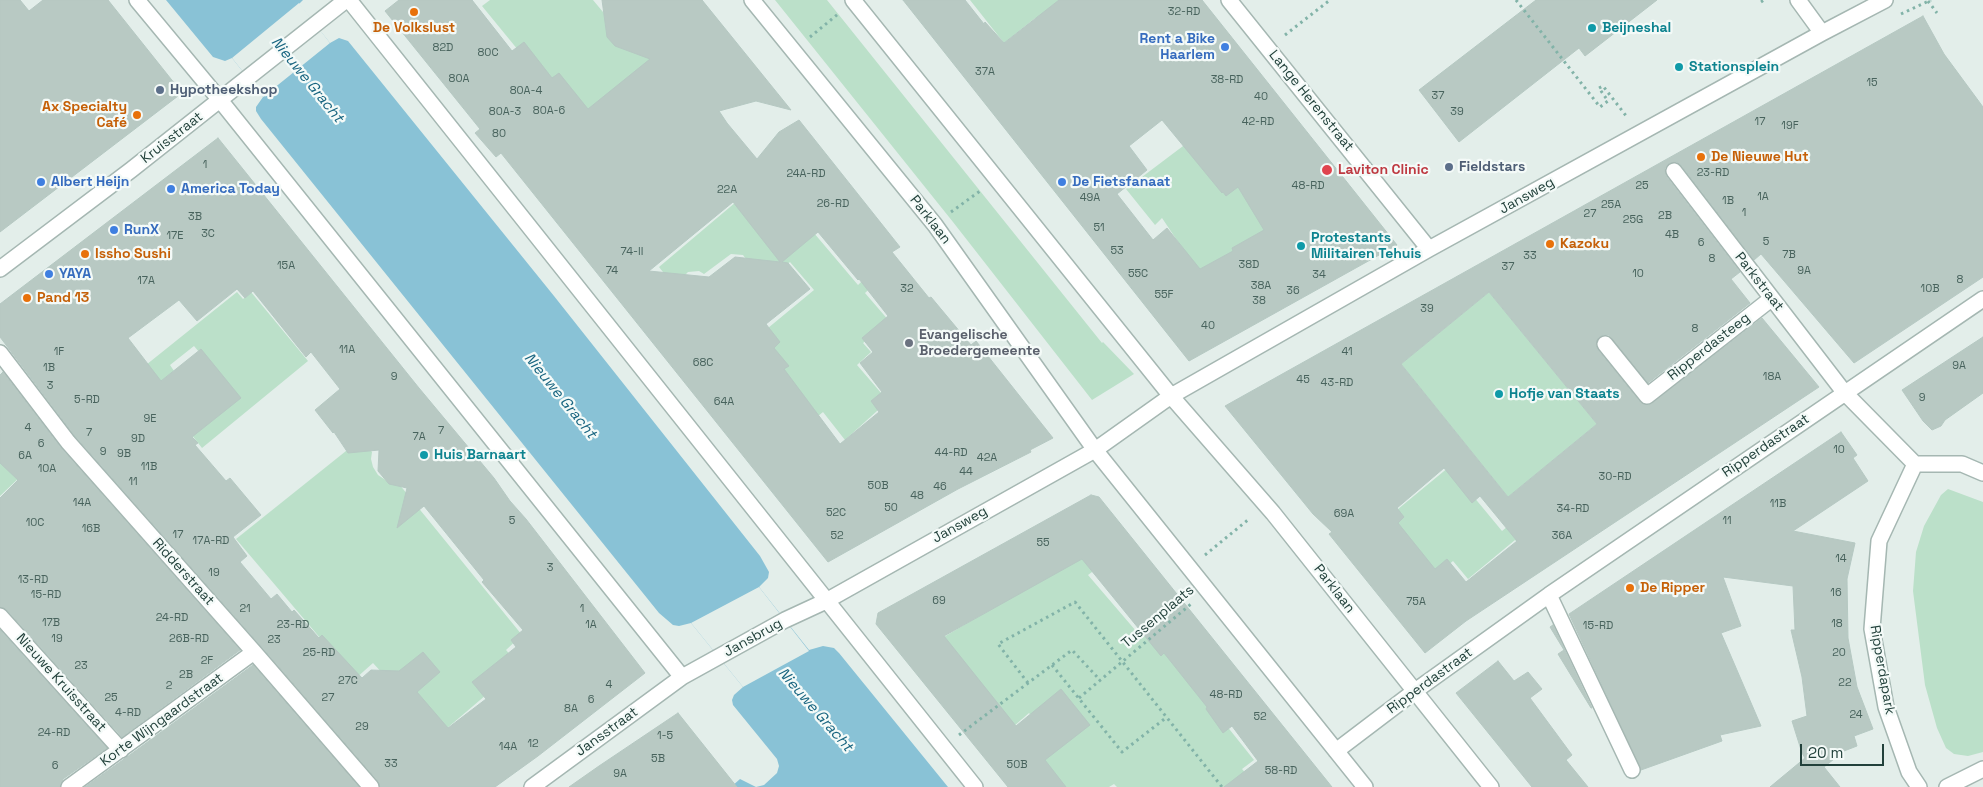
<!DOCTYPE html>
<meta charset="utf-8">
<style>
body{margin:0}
#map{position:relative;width:1983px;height:787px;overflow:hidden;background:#e3eeea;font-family:"Space Grotesk",sans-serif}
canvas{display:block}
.scale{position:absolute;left:1800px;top:744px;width:84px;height:22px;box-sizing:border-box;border:2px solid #22413b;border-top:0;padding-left:6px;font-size:15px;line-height:18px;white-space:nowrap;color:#22413b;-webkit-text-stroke:4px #f4faf8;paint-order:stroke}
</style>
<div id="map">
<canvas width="1983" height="787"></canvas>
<div class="scale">20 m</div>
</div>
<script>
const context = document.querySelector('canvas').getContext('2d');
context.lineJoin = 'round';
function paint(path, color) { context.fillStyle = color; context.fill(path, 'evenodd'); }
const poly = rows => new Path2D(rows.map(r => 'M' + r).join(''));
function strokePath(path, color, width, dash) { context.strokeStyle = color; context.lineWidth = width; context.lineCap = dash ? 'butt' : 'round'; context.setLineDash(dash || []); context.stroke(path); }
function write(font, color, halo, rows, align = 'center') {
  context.font = font + ' "Space Grotesk",sans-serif'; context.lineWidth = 4.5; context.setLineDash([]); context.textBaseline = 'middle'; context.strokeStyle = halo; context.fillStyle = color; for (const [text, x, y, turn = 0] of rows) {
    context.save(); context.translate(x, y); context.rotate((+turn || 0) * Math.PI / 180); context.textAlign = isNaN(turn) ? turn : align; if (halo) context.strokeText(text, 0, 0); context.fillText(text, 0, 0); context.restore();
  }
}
paint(poly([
 [490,0,593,0,618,30,676,41,577,122,482,6],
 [775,0,827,0,1102,343,1103,342,1134,374,1092,400,953,222],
 [970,0,1069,0,1034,19,1004,43],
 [1203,131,1279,247,1203,279,1162,218,1155,225,1126,189],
 [749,191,797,213,858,285,871,272,879,280,865,293,890,322,863,343,871,352,857,365,888,401,845,440,823,412,805,427,762,333,814,290,790,262,753,292,752,267,743,255,731,254,704,274,699,271,688,272,674,286,659,267],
 [237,292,243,299,251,292,308,361,202,448,191,434,236,396,194,346,170,365,174,371,153,389,136,373],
 [1489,292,1597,424,1508,497,1401,364],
 [361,439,372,452,371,459,373,467,378,475,390,483,399,484,522,635,506,650,520,666,439,735,373,663,355,679,236,539],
 [0,452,22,475,0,496],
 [1449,467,1502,531,1524,513,1521,547,1515,540,1468,579,1453,561,1434,577,1386,519],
 [1948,489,1983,502,1983,752,1968,756,1954,754,1946,748,1937,728,1925,685,1913,591,1916,552,1924,526,1941,495],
 [1084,554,1096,569,1088,575,1142,638,1157,625,1190,680,1254,760,1242,769,1250,778,1250,787,1117,787,1114,784,1109,787,1065,787,1043,761,1045,732,1029,713,1014,726,937,641]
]), '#bbe0c9');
paint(poly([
 [166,0,303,0,299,4,330,43,339,38,348,41,554,296,760,556,769,572,768,578,759,587,809,650,823,646,834,648,839,653,948,787,731,787,740,779,756,787,764,785,777,773,779,766,777,759,733,705,732,700,734,695,743,687,691,623,679,626,673,625,659,613,261,119,256,111,256,107,263,97,232,58,225,61,213,57]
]), '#89c2d6');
paint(poly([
 [299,3,330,43,263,97,232,58],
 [759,587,809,651,743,687,691,623]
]), '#e3eeea');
const building = poly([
 [0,0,20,0,29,11,43,0,108,0,179,89,175,92,178,96,0,232,0,0],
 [399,0,472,0,512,51,524,42,552,78,559,73,588,109,650,59,615,46,607,37,602,0,702,0,791,110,756,101,719,111,727,123,757,159,779,132,799,120,900,247,892,252,929,298,931,297,971,345,976,341,1053,438,1030,450,1031,452,958,489,828,562,501,153,496,157,475,133,480,129,385,11,399,0],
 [733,202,780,262,735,257,709,277,649,271,733,202],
 [818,232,858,280,859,279,888,316,862,338,873,352,860,363,882,392,871,401,879,412,840,444,784,369,789,366,774,348,780,342,766,324,810,289,788,263,782,262,818,232],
 [903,0,965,0,984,24,985,22,1004,43,1059,0,1202,0,1397,245,1189,361,903,0],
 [1162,120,1222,193,1223,192,1226,196,1238,187,1264,230,1232,248,1233,251,1200,269,1167,228,1153,240,1117,194,1147,170,1129,146,1162,120],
 [1536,0,1657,0,1585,56,1579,48,1459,142,1419,90,1536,0],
 [1923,16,1944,54,1983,107,1983,277,1854,363,1761,254,1754,260,1681,165,1677,162,1669,163,1665,168,1666,176,1740,272,1731,279,1750,303,1648,383,1609,335,1603,335,1599,337,1596,345,1598,350,1640,402,1649,405,1762,318,1819,387,1466,621,1425,653,1329,534,1332,532,1313,514,1225,406,1923,16],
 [1489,292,1597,424,1508,497,1401,364,1489,292],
 [1444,468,1472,503,1480,496,1517,541,1466,582,1447,559,1435,569,1398,523,1404,517,1397,508,1444,468],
 [218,138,419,388,494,478,510,501,526,519,645,673,538,756,495,787,380,787,378,781,261,646,75,436,0,337,0,304,218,138],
 [237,289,245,298,253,291,306,357,311,352,340,389,315,410,333,433,334,432,348,453,379,450,378,471,389,484,407,488,397,528,424,506,484,580,482,582,523,630,511,640,516,647,472,682,486,699,448,728,417,692,440,672,423,652,399,671,371,670,362,678,322,635,319,638,294,610,292,612,277,594,271,599,240,562,247,556,233,537,261,515,230,478,226,481,195,445,198,443,192,437,241,398,201,349,161,381,128,338,179,300,197,321,237,289],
 [1983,337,1983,393,1945,420,1941,426,1932,430,1923,421,1902,390,1983,337],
 [3,372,61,448,240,650,122,737,7,610,0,607,0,498,18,480,0,463,0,375,3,372],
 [1841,432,1857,455,1853,458,1868,481,1793,531,1855,543,1847,579,1848,638,1857,687,1873,729,1854,736,1857,746,1844,751,1824,767,1840,787,1770,787,1805,758,1802,753,1792,721,1807,716,1802,677,1791,630,1795,630,1793,586,1723,577,1741,626,1721,633,1761,726,1720,735,1722,741,1641,770,1569,614,1841,432],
 [1091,495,1099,497,1332,787,1224,787,1258,761,1232,726,1223,733,1206,709,1207,707,1164,653,1161,656,1082,559,944,636,1016,726,1061,689,1090,725,1045,760,1066,787,1008,787,876,624,878,613,1091,495],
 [1553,625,1592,708,1591,708,1558,654,1564,650,1550,627,1553,625],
 [0,630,107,748,63,779,60,787,0,787,0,630],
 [1498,661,1514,681,1528,672,1542,689,1530,698,1572,755,1566,760,1588,787,1532,787,1456,693,1498,661],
 [253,665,359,787,85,787,127,757,253,665],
 [678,713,737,787,569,787,599,766,678,713]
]);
paint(building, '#b8c9c3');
strokePath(building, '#b5c8c2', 1);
const minor = poly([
 [137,0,220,100,682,677],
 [349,0,975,787],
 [752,0,935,225,1095,450,1365,787],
 [853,0,1171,396,1273,513,1491,787],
 [1229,0,1429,249],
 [1798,0,1822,33],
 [1674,171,1844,392,1915,464,1962,464,1983,473],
 [0,269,131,170,346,0],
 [1605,344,1647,396,1771,299],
 [0,353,68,442,254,652,371,787],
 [1915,464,1879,541,1872,629,1886,707,1909,772,1919,787],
 [1549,595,1632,770],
 [0,616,121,750],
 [1336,751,1415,691,1549,595,1983,299],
 [69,787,254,652],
 [532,787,682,677,785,620,826,601,1095,450,1171,396,1429,249,1822,33,1885,0],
 [1947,787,1983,769]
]);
strokePath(minor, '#a5b7b2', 18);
strokePath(poly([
 [1516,0,1600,107,1608,101,1599,88],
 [1928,1,1937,13],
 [1761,2,1764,0],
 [1901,14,1931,0],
 [1285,35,1330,0],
 [810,37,838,14],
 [1599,88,1603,86,1627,117],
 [951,212,980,191],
 [1205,555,1249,519],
 [1052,665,1122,752,1167,717],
 [1028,683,998,644,1075,602,1222,787],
 [1079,698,1191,604],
 [959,735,1072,650,1100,680]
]), '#82b3a8', 3, [2.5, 4]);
strokePath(minor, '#fff', 15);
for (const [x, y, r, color] of [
 [414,12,5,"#e8710a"],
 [1592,28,5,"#0f9aa8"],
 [1225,47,5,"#3f7fe0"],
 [1679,67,5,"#0f9aa8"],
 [160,90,5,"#5c6f8a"],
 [137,115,5,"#e8710a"],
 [1701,157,5,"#e8710a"],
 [1449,167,5,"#5c6f8a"],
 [1327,170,6,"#e0444e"],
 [41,182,5,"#3f7fe0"],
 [1062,182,5,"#3f7fe0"],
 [171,189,5,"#3f7fe0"],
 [114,230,5,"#3f7fe0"],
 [1550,244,5,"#e8710a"],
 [1301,246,5,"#0f9aa8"],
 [85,254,5,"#e8710a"],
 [49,274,5,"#3f7fe0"],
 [27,298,5,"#e8710a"],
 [909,343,5,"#6b7280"],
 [1499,394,5,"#0f9aa8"],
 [424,455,5,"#0f9aa8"],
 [1630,588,5,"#e8710a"]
]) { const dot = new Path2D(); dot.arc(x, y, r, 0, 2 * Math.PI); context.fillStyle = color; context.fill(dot); strokePath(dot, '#f4faf8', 2); }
write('11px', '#48635d', null, [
 ["32-RD",1184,12],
 ["82D",443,48],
 ["80C",488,53],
 ["37A",985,72],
 ["80A",459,79],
 ["38-RD",1227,80],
 ["15",1872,83],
 ["80A-4",526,91],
 ["37",1438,96],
 ["40",1261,97],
 ["80A-6",549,111],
 ["80A-3",505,112],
 ["39",1457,112],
 ["42-RD",1258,122],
 ["17",1760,122],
 ["19F",1790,126],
 ["80",499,134],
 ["1",205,165],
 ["23-RD",1713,173],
 ["24A-RD",806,174],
 ["48-RD",1308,186],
 ["25",1642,186],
 ["22A",727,190],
 ["1A",1763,197],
 ["49A",1090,198],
 ["1B",1728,201],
 ["26-RD",833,204],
 ["25A",1611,205],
 ["1",1744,213],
 ["27",1590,214],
 ["2B",1665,216],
 ["3B",195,217],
 ["25G",1633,220],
 ["51",1099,228],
 ["3C",208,234],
 ["4B",1672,235],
 ["17E",175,236],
 ["5",1766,242],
 ["6",1701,243],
 ["53",1117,251],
 ["74-II",632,252],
 ["7B",1789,255],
 ["33",1530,256],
 ["8",1712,259],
 ["38D",1249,265],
 ["15A",286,266],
 ["37",1508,267],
 ["74",612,271],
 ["9A",1804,271],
 ["55C",1138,274],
 ["10",1638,274],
 ["34",1319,275],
 ["8",1960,280],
 ["17A",146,281],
 ["38A",1261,286],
 ["32",907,289],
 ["10B",1930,289],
 ["36",1293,291],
 ["55F",1164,295],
 ["38",1259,301],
 ["39",1427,309],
 ["40",1208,326],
 ["8",1695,329],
 ["11A",347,350],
 ["1F",59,352],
 ["41",1347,352],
 ["68C",703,363],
 ["9A",1959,366],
 ["1B",49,368],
 ["9",394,377],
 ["18A",1772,377],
 ["45",1303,380],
 ["43-RD",1337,383],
 ["3",50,386],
 ["9",1922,398],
 ["5-RD",87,400],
 ["64A",724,402],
 ["9E",150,419],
 ["4",28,428],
 ["7",441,431],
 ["7",89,433],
 ["7A",419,437],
 ["9D",138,439],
 ["6",41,444],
 ["10",1839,450],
 ["9",103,452],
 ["44-RD",951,453],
 ["9B",124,454],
 ["6A",25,456],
 ["42A",987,458],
 ["11B",149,467],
 ["10A",47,469],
 ["44",966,472],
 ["30-RD",1615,477],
 ["11",133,482],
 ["50B",878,486],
 ["46",940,487],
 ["48",917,496],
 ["14A",82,503],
 ["11B",1778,504],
 ["50",891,508],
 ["34-RD",1573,509],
 ["52C",836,513],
 ["69A",1344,514],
 ["5",512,521],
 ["11",1727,521],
 ["10C",35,523],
 ["16B",91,529],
 ["17",178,535],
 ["52",837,536],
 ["36A",1562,536],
 ["17A-RD",211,541],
 ["55",1043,543],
 ["14",1841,559],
 ["3",550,568],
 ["19",214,573],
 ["13-RD",33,580],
 ["16",1836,593],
 ["15-RD",46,595],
 ["69",939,601],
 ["75A",1416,602],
 ["21",245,609],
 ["1",582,609],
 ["24-RD",172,618],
 ["17B",51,623],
 ["18",1837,624],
 ["23-RD",293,625],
 ["1A",591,625],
 ["15-RD",1598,626],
 ["19",57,639],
 ["26B-RD",189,639],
 ["23",274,640],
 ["25-RD",319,653],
 ["20",1839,653],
 ["2F",207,661],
 ["23",81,666],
 ["2B",186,675],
 ["27C",348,681],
 ["22",1845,683],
 ["4",609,685],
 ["2",169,686],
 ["48-RD",1226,695],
 ["25",111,698],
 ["27",328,698],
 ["6",591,700],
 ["8A",571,709],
 ["4-RD",128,713],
 ["24",1856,715],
 ["52",1260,717],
 ["29",362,727],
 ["24-RD",54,733],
 ["1-5",665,736],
 ["12",533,744],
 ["14A",508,747],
 ["5B",658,759],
 ["33",391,764],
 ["50B",1017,765],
 ["6",55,766],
 ["58-RD",1281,771],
 ["9A",620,774]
]);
write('bold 14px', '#c56008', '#f4faf8', [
 ["De Volkslust",414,28,"center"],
 ["Ax Specialty",127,107,"right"],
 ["Café",127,123,"right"],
 ["De Nieuwe Hut",1711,157],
 ["Kazoku",1560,244],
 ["Issho Sushi",95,254],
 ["Pand 13",37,298],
 ["De Ripper",1640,588]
], 'left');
write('bold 14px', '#0d838f', '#f4faf8', [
 ["Beijneshal",1602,28],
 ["Stationsplein",1689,67],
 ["Protestants",1311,238],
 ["Militairen Tehuis",1311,254],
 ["Hofje van Staats",1509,394],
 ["Huis Barnaart",434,455]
], 'left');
write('bold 14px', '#366cbe', '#f4faf8', [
 ["Rent a Bike",1215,39,"right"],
 ["Haarlem",1215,55,"right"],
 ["Albert Heijn",51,182],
 ["De Fietsfanaat",1072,182],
 ["America Today",181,189],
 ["RunX",124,230],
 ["YAYA",59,274]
], 'left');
write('bold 14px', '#4e5e75', '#f4faf8', [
 ["Hypotheekshop",170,90],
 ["Fieldstars",1459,167]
], 'left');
write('14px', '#22413b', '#f4faf8', [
 ["Lange Herenstraat",1311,101,51],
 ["Kruisstraat",172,138,-38],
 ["Jansweg",1527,196,-29],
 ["Parklaan",930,220,52],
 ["Parkstraat",1759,282,52],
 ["Ripperdasteeg",1709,347,-38],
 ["Ripperdastraat",1766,446,-34],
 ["Jansweg",960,525,-29],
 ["Ridderstraat",183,572,48],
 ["Parklaan",1334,589,52],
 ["Tussenplaats",1158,617,-40],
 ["Jansbrug",753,638,-29],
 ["Ripperdapark",1882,670,80],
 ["Ripperdastraat",1430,681,-36],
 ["Nieuwe Kruisstraat",61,683,48],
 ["Korte Wijngaardstraat",162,720,-36],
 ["Jansstraat",607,732,-36]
]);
write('bold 14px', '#be3a42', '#f4faf8', [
 ["Laviton Clinic",1338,170]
], 'left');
write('bold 14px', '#5b616d', '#f4faf8', [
 ["Evangelische",919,335],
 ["Broedergemeente",919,351]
], 'left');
write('italic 15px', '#186580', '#f4faf8', [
 ["Nieuwe Gracht",307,80,51],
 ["Nieuwe Gracht",560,396,51],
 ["Nieuwe Gracht",815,710,49]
]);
</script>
